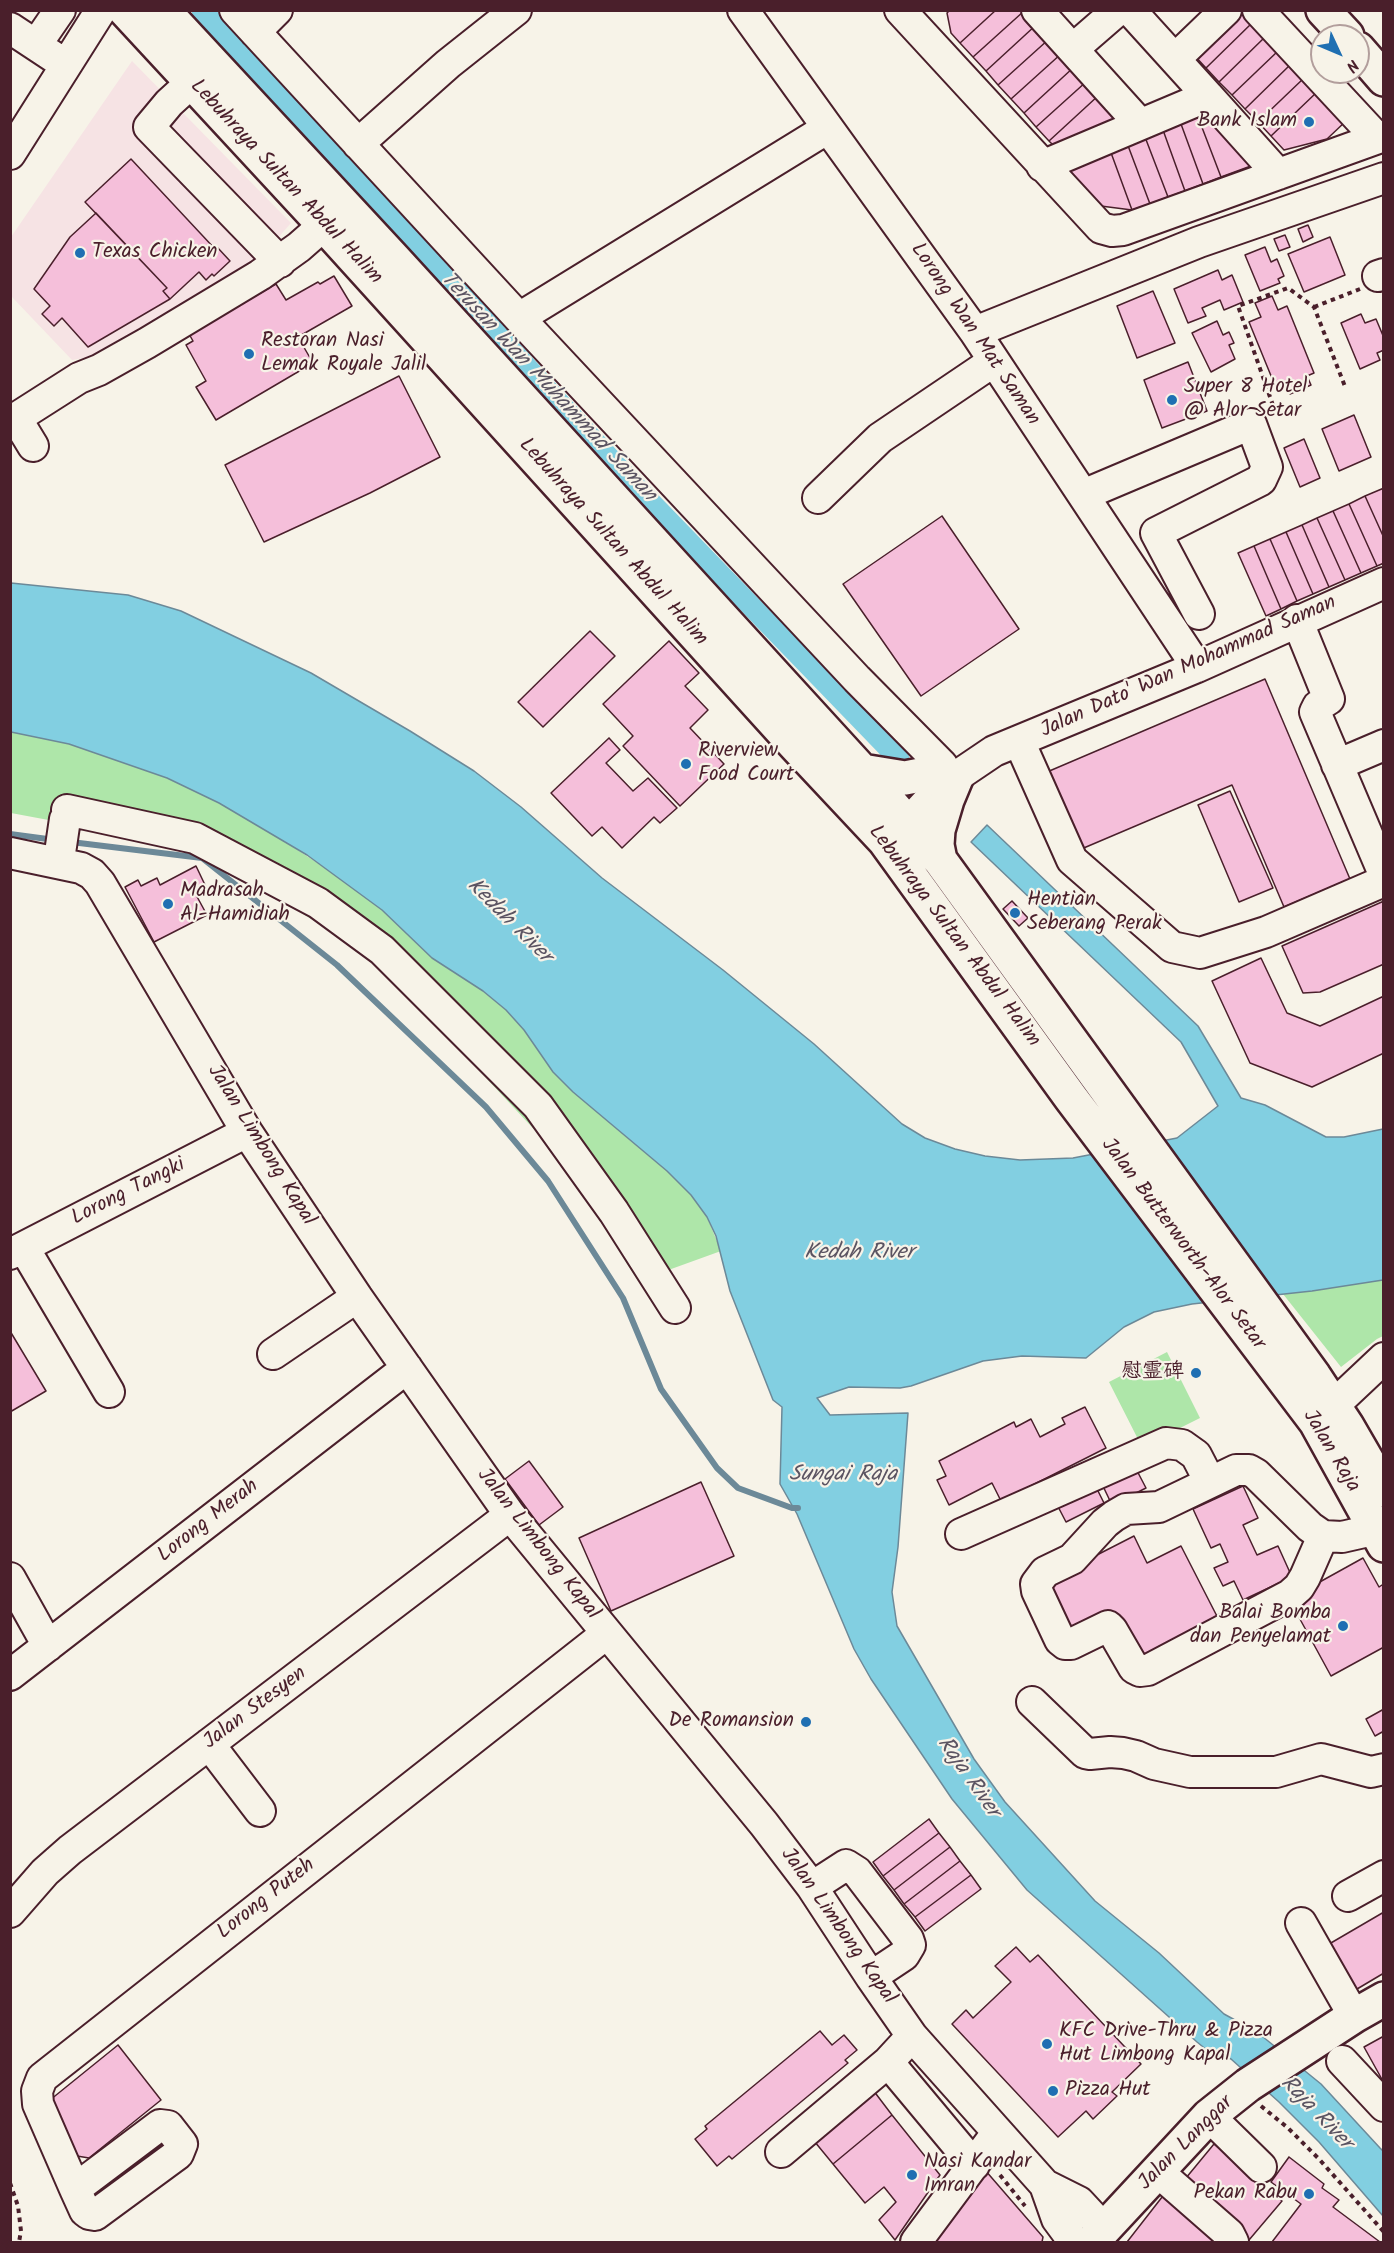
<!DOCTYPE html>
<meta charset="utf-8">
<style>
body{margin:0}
#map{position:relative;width:1394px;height:2253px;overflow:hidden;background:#f7f3e8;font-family:Kalam,sans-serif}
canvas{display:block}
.frame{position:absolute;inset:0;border:12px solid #4a1f2b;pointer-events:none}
.north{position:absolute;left:1310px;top:24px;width:60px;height:60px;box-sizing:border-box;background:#f7f3e8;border:2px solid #b29e9c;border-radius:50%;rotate:134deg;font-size:16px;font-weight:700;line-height:24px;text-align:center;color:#4a1f2b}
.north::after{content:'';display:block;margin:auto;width:21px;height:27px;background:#1f6fb2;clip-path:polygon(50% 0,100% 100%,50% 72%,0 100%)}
</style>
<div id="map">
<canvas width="1394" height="2253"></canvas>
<div class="frame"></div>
<div class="north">N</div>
</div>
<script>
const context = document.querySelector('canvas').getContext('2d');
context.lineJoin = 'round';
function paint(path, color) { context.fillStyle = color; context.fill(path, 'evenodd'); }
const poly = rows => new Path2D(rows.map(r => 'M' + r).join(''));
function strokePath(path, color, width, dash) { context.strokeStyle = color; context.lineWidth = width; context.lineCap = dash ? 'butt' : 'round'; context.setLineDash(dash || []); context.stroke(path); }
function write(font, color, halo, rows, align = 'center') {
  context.font = font + ' Kalam,"LXGW WenKai TC",sans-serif'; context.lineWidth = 4.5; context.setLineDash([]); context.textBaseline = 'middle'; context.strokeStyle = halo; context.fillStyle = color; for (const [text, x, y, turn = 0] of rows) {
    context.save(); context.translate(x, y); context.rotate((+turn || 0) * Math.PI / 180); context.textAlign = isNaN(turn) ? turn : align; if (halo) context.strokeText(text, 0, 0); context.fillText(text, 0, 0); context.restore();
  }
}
paint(poly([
 [132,61,291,223,247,273,95,356,72,360,11,296,11,237]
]), '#f6e3e4');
paint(poly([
 [11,732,69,744,167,778,219,803,264,828,348,883,382,910,432,958,483,991,506,1010,524,1030,553,1072,573,1092,667,1171,692,1195,707,1217,721,1251,638,1281,559,1156,372,956,193,847,11,813],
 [1383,1280,1383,1336,1377,1339,1341,1367,1283,1294],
 [1167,1352,1200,1418,1142,1447,1109,1382]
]), '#aee6a9');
const water = poly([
 [11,583,128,595,181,611,311,673,410,731,474,771,521,807,602,878,723,970,814,1044,902,1124,925,1138,955,1149,985,1156,1020,1160,1073,1158,1177,1138,1218,1106,1181,1042,971,842,987,825,1198,1026,1241,1098,1265,1105,1326,1137,1344,1137,1383,1129,1383,1280,1312,1291,1192,1304,1154,1312,1124,1327,1086,1358,1022,1356,983,1361,911,1386,900,1388,849,1387,817,1398,830,1415,908,1413,898,1547,892,1592,897,1626,974,1759,1005,1802,1095,1901,1159,1953,1224,2014,1257,2032,1321,2084,1380,2148,1384,2152,1383,2216,1319,2142,1279,2102,1231,2059,1208,2051,1197,2042,1027,1890,952,1799,871,1679,854,1649,797,1514,780,1484,782,1407,773,1400,730,1291,716,1236,707,1217,691,1195,667,1171,573,1092,553,1072,524,1030,506,1010,483,991,432,958,382,910,307,855,219,803,167,778,69,744,11,732,11,583]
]);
paint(water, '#82cfe1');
strokePath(water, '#6c8998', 1.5);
strokePath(poly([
 [10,834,55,840],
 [71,842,202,858,337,965,486,1107,548,1181,623,1298,661,1389,717,1468,738,1488,792,1508,798,1508]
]), '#6c8998', 6);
strokePath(poly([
 [202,10,637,488,899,759]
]), '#82cfe1', 21);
const building = poly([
 [950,10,996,10,960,43,951,33,947,13,950,10],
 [996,10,1024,11,973,57,960,43,996,10],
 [1240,10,1252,23,1206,68,1193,54,1240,10],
 [1024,11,1036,25,986,71,973,57,1024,11],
 [1252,23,1265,37,1219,82,1206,68,1252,23],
 [1036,25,1049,39,998,85,986,71,1036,25],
 [1265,37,1278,51,1232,95,1219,82,1265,37],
 [1049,39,1062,53,1011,99,998,85,1049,39],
 [1278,51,1291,64,1245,109,1232,95,1278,51],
 [1062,53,1074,67,1024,113,1011,99,1062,53],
 [1291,64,1304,78,1258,122,1245,109,1291,64],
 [1074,67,1087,81,1036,127,1024,113,1074,67],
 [1304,78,1317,92,1271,136,1258,122,1304,78],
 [1087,81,1099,95,1049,141,1036,127,1087,81],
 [1317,92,1346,121,1327,139,1284,150,1271,136,1317,92],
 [1099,95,1126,123,1057,149,1049,141,1099,95],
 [1208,113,1259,163,1221,177,1198,117,1208,113],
 [1198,117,1221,177,1203,184,1181,124,1198,117],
 [1181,124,1203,184,1185,191,1163,130,1181,124],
 [1163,130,1185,191,1168,197,1145,137,1163,130],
 [1145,137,1168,197,1150,204,1127,143,1145,137],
 [1127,143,1150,204,1132,210,1110,150,1127,143],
 [1110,150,1132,210,1093,205,1060,169,1110,150],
 [131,159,215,249,217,247,230,261,214,276,212,274,206,280,199,272,170,299,163,291,167,288,85,202,131,159],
 [96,213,167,288,163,291,170,299,88,347,62,318,54,326,42,314,50,306,34,289,70,237,96,213],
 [1308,225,1313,237,1303,242,1298,229,1308,225],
 [1285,235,1290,247,1279,251,1274,239,1285,235],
 [1330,237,1345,275,1304,292,1288,254,1330,237],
 [1265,247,1271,262,1277,259,1284,276,1278,279,1280,283,1260,291,1245,255,1265,247],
 [1218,270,1222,280,1232,275,1243,302,1224,310,1220,300,1202,308,1206,316,1188,323,1174,289,1218,270],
 [334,276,352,306,298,337,313,363,216,420,196,387,206,381,186,345,193,341,189,334,276,284,286,300,318,282,320,284,334,276],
 [1153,291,1175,343,1137,358,1117,306,1153,291],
 [1272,296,1278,310,1287,306,1314,373,1307,376,1311,385,1290,394,1285,385,1276,388,1249,322,1261,317,1255,303,1272,296],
 [1361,314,1365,323,1376,319,1384,338,1384,350,1377,353,1380,360,1360,369,1341,323,1361,314],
 [1217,321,1223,335,1229,332,1234,343,1229,345,1235,359,1211,372,1192,333,1217,321],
 [1188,362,1207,411,1162,428,1144,380,1188,362],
 [399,376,440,457,370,493,264,542,225,465,399,376],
 [1354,415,1371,457,1339,471,1322,429,1354,415],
 [1304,439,1320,478,1300,487,1284,448,1304,439],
 [1384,488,1384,538,1365,496,1384,488],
 [1365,496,1384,538,1384,563,1377,566,1349,504,1365,496],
 [1349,504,1377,566,1361,573,1333,511,1349,504],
 [1333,511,1361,573,1345,580,1317,518,1333,511],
 [942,516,1019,629,921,696,843,584,942,516],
 [1317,518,1345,580,1329,587,1302,525,1317,518],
 [1302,525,1329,587,1313,594,1286,532,1302,525],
 [1286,532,1313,594,1297,601,1270,539,1286,532],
 [1270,539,1297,601,1281,609,1254,546,1270,539],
 [1254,546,1281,609,1266,616,1238,553,1254,546],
 [590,631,615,656,543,727,518,702,590,631],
 [669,641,699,673,685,686,708,710,690,728,724,764,680,806,623,746,633,736,603,704,669,641],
 [1265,679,1350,879,1284,907,1232,785,1079,850,1047,772,1265,679],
 [609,738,620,750,606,763,633,791,648,778,677,808,660,823,654,817,622,848,602,827,592,836,551,793,609,738],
 [1230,791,1273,888,1239,902,1198,805,1230,791],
 [196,866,206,887,195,893,207,915,154,942,125,887,138,880,141,886,157,878,160,885,196,866],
 [1012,901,1028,918,1019,926,1003,909,1012,901],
 [1384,901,1384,964,1320,992,1303,993,1282,946,1384,901],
 [1261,958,1287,1013,1320,1026,1384,996,1384,1053,1312,1087,1250,1063,1212,981,1261,958],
 [10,1331,46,1391,10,1412,10,1331],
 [1085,1407,1106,1448,1001,1501,992,1483,949,1505,937,1480,946,1476,939,1461,1014,1422,1016,1427,1031,1419,1040,1437,1065,1424,1062,1418,1085,1407],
 [529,1461,563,1507,539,1525,505,1479,529,1461],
 [1134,1465,1146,1488,1112,1505,1101,1482,1134,1465],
 [1091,1477,1104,1503,1066,1522,1053,1497,1091,1477],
 [701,1482,734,1556,611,1611,579,1538,701,1482],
 [1243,1486,1258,1518,1243,1525,1257,1555,1278,1546,1292,1577,1243,1600,1234,1581,1223,1586,1214,1568,1228,1562,1220,1544,1211,1548,1193,1509,1243,1486],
 [1134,1536,1147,1563,1181,1546,1222,1626,1145,1666,1118,1614,1074,1636,1046,1581,1134,1536],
 [1363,1558,1379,1587,1382,1585,1384,1587,1384,1647,1331,1676,1289,1599,1363,1558],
 [1384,1709,1384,1731,1375,1736,1366,1719,1384,1709],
 [929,1819,939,1833,883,1876,873,1862,929,1819],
 [939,1833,950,1847,894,1890,883,1876,939,1833],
 [950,1847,960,1861,904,1904,894,1890,950,1847],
 [960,1861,971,1875,915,1917,904,1904,960,1861],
 [971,1875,981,1889,925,1931,915,1917,971,1875],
 [1384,1912,1384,1973,1352,1992,1324,1947,1384,1912],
 [1016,1947,1030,1962,1038,1955,1141,2064,1112,2092,1117,2096,1093,2119,1086,2111,1058,2137,952,2024,966,2010,973,2018,1011,1982,995,1966,1016,1947],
 [820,2031,832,2045,844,2035,857,2050,845,2060,848,2063,732,2159,729,2156,717,2166,695,2139,707,2129,705,2126,820,2031],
 [1384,2036,1384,2083,1364,2047,1384,2036],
 [118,2045,161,2100,89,2158,65,2154,50,2100,118,2045],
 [870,2086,892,2115,833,2164,810,2136,870,2086],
 [892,2115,940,2175,895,2240,879,2220,896,2202,884,2187,865,2203,833,2164,892,2115],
 [1214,2144,1282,2201,1249,2240,1181,2184,1214,2144],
 [1289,2157,1324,2184,1322,2188,1339,2200,1333,2207,1380,2242,1272,2242,1301,2204,1271,2182,1289,2157],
 [985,2170,1043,2237,1042,2242,931,2242,985,2170],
 [1166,2192,1228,2242,1127,2242,1166,2192]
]);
paint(building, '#f5bfda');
strokePath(building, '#4a1f2b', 1.5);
const minor = poly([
 [235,10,519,318,857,679,942,765],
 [743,10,975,332,1197,667],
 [900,10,1101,228,1112,231,1123,230,1384,136],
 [1037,10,1140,124],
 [1258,10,1377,138],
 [10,28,66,65],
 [255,32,277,10],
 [36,45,60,10],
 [1073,49,1118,10],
 [1175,59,1226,10],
 [192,82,169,103,149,127,280,262],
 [1208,96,1278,174],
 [358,144,448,64,516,10],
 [10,154,101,10],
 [1042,166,1208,96,1130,10],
 [1378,276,1384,274],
 [519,318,828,128],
 [975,332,1199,242,1384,178],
 [16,418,33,446],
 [10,422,79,378,99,370,147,343,260,275,299,247,324,225],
 [1083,495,1251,424,1267,467,1261,480,1156,533,1199,614],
 [818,498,880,438,994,361],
 [1297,620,1329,699,1318,706,1315,712,1384,874],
 [1019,741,1072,860,1172,947,1200,953,1266,932,1384,881],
 [1337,765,1384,745],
 [67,810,195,838,318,903,382,950,538,1106,614,1212,675,1308],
 [889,838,908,823,931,798,957,776,994,751,1197,667,1384,583],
 [10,853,81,868,92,874,100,883,247,1132,357,1297,510,1515,764,1824,812,1887,871,1977,912,2036,1045,2185,1079,2202,1104,2229],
 [60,853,65,819],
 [24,1248,109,1392],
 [10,1254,247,1132],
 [273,1354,357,1297],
 [1316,1422,1384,1358],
 [961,1534,1166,1443,1182,1445,1196,1455,1210,1482],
 [1323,1536,1305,1577,1299,1587,1290,1595,1148,1670,1140,1671,1134,1668,1112,1630,1108,1626,1071,1644,1065,1644,1060,1640,1037,1591,1036,1584,1045,1572,1072,1559,1105,1523,1114,1516,1126,1509,1159,1507,1236,1470,1249,1470,1256,1474,1310,1527,1323,1536,1342,1537,1364,1532,1384,1522],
 [10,1578,48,1646],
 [10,1675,407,1368],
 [1032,1702,1085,1753,1090,1754,1110,1752,1123,1753,1136,1756,1154,1764,1190,1772,1276,1772,1321,1759,1371,1772,1384,1769],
 [209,1744,260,1811],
 [812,1887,846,1865,857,1872,908,1939,910,1945,904,1955,871,1977],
 [1348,1896,1384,1876],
 [10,1912,45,1872,70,1850,510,1515],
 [1301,1923,1354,2016],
 [1342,2061,1384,2106],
 [888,2062,974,2165],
 [1209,2116,1261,2167],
 [781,2152,888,2062,912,2036],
 [1157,2171,1229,2234,1233,2242],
 [1045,2185,1057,2219,1074,2242],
 [75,2189,160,2125,168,2126,182,2144,178,2154,95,2215,89,2214,85,2211,75,2189,38,2104,37,2091,42,2078,606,1634],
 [916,2242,997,2133]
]);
const major = poly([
 [125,10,324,225,795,745,885,841,1071,1098,1316,1422,1384,1545],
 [163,10,394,259,862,771,940,860,1314,1376,1347,1426,1384,1490],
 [1323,10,1347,36],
 [1358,49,1384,79],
 [862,771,905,778,931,773],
 [940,860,937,845,938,830,947,800,957,776],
 [1092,2242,1209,2116,1248,2085,1354,2016,1384,1999]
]);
strokePath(minor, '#4a1f2b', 34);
strokePath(major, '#4a1f2b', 38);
strokePath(poly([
 [1314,307,1360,289],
 [1276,414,1238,306,1288,288,1314,307,1346,389],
 [1261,2106,1288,2128,1319,2159,1384,2232],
 [1000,2175,1025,2206],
 [10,2183,18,2206,21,2231,19,2242]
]), '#4a1f2b', 4, [4.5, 4.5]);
strokePath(minor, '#f7f3e8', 30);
strokePath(major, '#f7f3e8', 33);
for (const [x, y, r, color] of [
 [1309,122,6,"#1f6fb2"],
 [80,253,6,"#1f6fb2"],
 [249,354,6,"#1f6fb2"],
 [1172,400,6,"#1f6fb2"],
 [686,764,6,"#1f6fb2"],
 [168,904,6,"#1f6fb2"],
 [1015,913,6,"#1f6fb2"],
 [1196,1373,6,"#1f6fb2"],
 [1343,1626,6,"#1f6fb2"],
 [806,1722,6,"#1f6fb2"],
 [1047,2044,6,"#1f6fb2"],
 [1053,2091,6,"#1f6fb2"],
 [912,2175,6,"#1f6fb2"],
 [1309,2194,6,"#1f6fb2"]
]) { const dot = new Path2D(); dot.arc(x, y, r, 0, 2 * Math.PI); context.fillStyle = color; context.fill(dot); strokePath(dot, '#f7f3e8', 2); }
write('21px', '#4a1f2b', '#f7f3e8', [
 ["Bank Islam",1297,122,"right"],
 ["Texas Chicken",92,253],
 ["Restoran Nasi",261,342],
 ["Lemak Royale Jalil",261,366],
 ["Super 8 Hotel",1184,388],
 ["@ Alor Setar",1184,412],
 ["Riverview",698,752],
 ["Food Court",698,776],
 ["Madrasah",180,892],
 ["Al-Hamidiah",180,916],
 ["Hentian",1027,901],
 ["Seberang Perak",1027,925],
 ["慰霊碑",1184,1373,"right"],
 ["Balai Bomba",1331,1614,"right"],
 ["dan Penyelamat",1331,1638,"right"],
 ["De Romansion",794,1722,"right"],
 ["KFC Drive-Thru & Pizza",1059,2032],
 ["Hut Limbong Kapal",1059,2056],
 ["Pizza Hut",1065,2091],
 ["Nasi Kandar",924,2163],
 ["Imran",924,2187],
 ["Pekan Rabu",1297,2194,"right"]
], 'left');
write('21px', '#4a1f2b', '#f7f3e8', [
 ["Lebuhraya Sultan Abdul Halim",285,183,47],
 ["Lorong Wan Mat Saman",974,335,56],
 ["Lebuhraya Sultan Abdul Halim",612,543,48],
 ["Jalan Dato' Wan Mohammad Saman",1189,668,-24],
 ["Lebuhraya Sultan Abdul Halim",953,937,53],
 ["Jalan Limbong Kapal",260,1146,58],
 ["Lorong Tangki",129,1193,-27],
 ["Jalan Butterworth-Alor Setar",1182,1245,53],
 ["Jalan Raja",1330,1452,59],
 ["Lorong Merah",209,1522,-38],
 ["Jalan Limbong Kapal",537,1545,52],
 ["Jalan Stesyen",256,1709,-37],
 ["Lorong Puteh",267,1900,-38],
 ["Jalan Limbong Kapal",837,1927,55],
 ["Jalan Langgar",1187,2144,-45]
]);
write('italic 22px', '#5b5462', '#f7f3e8', [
 ["Terusan Wan Muhammad Saman",547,388,47],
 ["Kedah River",508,922,45],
 ["Kedah River",859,1254],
 ["Sungai Raja",843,1476],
 ["Raja River",967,1778,55],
 ["Raja River",1315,2114,46]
]);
</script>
